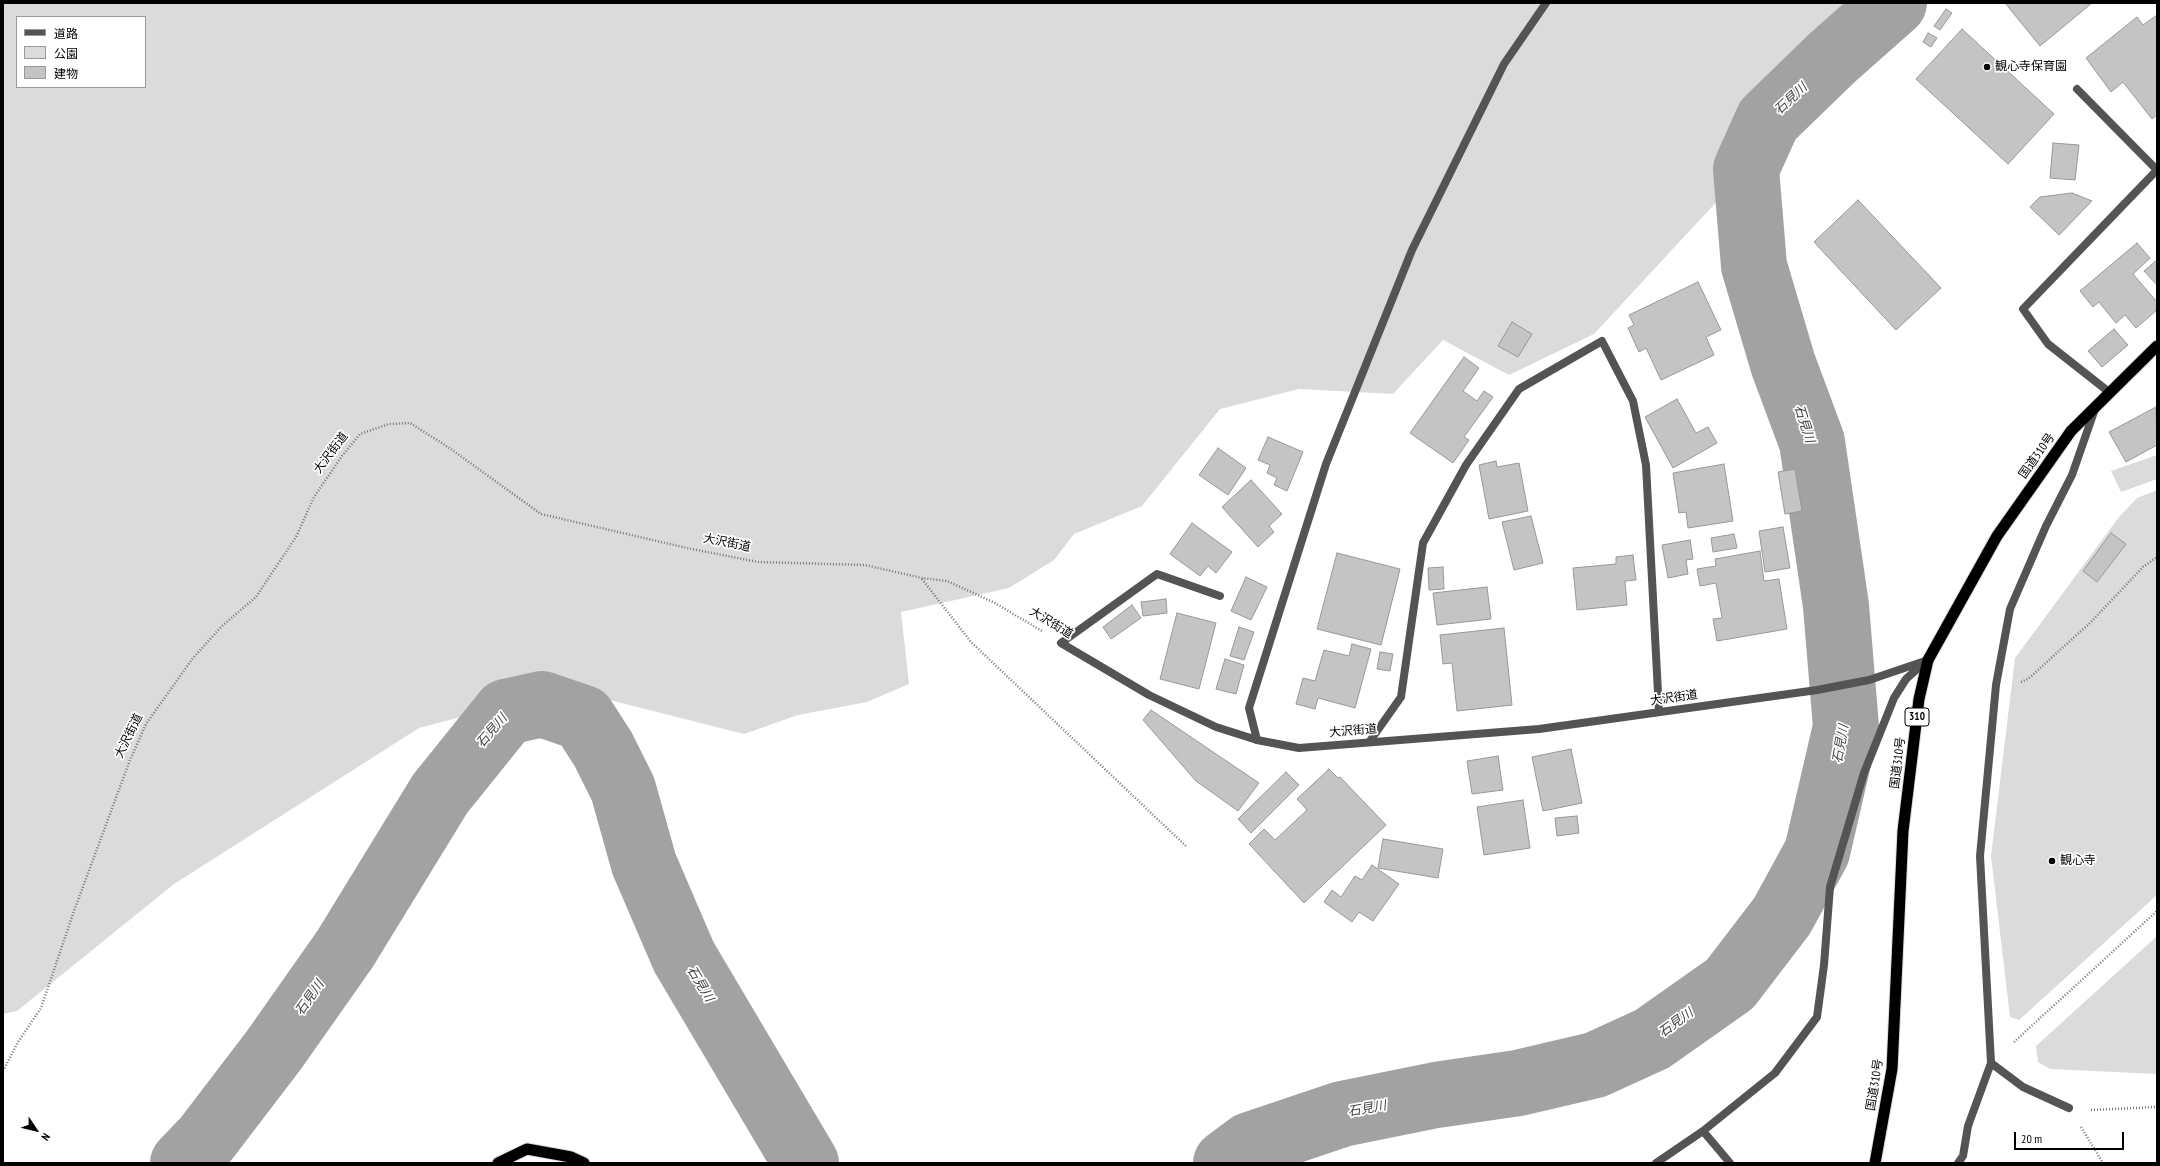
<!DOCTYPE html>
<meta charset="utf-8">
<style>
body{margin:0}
#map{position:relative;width:2160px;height:1166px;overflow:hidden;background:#fff;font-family:"PT Sans Narrow","Noto Sans JP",sans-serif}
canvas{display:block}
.frame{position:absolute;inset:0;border:4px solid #000;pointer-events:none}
.legend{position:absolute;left:16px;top:16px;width:130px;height:72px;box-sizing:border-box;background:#fff;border:1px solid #999;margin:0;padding:5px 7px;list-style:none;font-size:12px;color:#000}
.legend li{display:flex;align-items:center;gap:8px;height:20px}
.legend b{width:20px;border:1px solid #999}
.north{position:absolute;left:16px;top:1110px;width:40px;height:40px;-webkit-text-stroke:3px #fff;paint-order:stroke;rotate:125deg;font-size:11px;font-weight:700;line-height:16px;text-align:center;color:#000}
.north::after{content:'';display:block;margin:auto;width:14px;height:18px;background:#000;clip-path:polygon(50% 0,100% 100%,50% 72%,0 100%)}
.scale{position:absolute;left:2014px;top:1132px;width:110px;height:18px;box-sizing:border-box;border:2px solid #000;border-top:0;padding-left:5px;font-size:12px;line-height:14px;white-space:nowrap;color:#000;-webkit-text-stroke:3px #fff;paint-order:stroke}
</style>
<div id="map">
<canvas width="2160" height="1166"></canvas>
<div class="frame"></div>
<ul class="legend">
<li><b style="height:5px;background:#545454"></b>道路</li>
<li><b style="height:11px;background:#dbdbdb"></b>公園</li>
<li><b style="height:11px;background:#c4c4c4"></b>建物</li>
</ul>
<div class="north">N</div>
<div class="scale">20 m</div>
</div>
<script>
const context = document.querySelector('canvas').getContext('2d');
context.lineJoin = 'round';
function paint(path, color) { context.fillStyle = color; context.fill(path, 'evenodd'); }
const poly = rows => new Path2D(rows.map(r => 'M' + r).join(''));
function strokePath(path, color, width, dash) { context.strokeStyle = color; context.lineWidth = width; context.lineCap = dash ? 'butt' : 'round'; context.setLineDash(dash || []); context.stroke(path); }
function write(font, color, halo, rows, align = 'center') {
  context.font = font + ' "PT Sans Narrow","Noto Sans JP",sans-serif'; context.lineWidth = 3.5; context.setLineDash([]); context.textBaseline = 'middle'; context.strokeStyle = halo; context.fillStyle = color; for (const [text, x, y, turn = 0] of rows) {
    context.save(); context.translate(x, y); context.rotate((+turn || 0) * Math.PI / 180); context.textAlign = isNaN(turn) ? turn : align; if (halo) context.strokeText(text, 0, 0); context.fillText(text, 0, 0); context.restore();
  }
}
paint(poly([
 [3,3,1908,3,1746,170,1594,334,1509,375,1443,340,1393,394,1299,389,1220,409,1142,506,1074,534,1054,560,1009,588,901,612,909,684,867,702,798,715,744,734,566,689,419,728,174,884,17,1011,3,1014],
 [17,17,145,17,145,87,17,87],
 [2157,455,2157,479,2121,492,2111,471],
 [2157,490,2157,895,2019,1020,2010,1017,1991,856,2015,658,2119,517,2137,498],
 [2157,936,2157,1074,2050,1069,2038,1062,2036,1046]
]), '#dbdbdb');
strokePath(poly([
 [183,1163,206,1139,274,1050,345,949,440,794,506,712,542,704,583,718,603,749,623,789,644,864,684,957,806,1163],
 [1226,1163,1250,1145,1342,1114,1436,1095,1518,1083,1595,1065,1652,1039,1730,984,1782,916,1817,852,1846,727,1836,606,1812,442,1783,364,1754,266,1746,169,1768,120,1832,58,1894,3]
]), '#a2a2a2', 66);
const building = poly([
 [2005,3,2092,3,2040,46,2005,3],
 [1946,9,1952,13,1940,30,1934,26,1946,9],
 [2157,15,2157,115,2152,119,2123,82,2111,92,2086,58,2137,17,2143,25,2157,15],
 [1962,29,2054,114,2008,164,1916,79,1962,29],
 [1928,33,1937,38,1931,47,1923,42,1928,33],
 [2053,143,2079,145,2075,180,2050,178,2053,143],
 [2072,193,2092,201,2059,235,2030,207,2040,197,2072,193],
 [1858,200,1941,288,1896,330,1814,242,1858,200],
 [2137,243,2150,258,2133,274,2157,302,2157,310,2136,328,2125,315,2116,323,2099,302,2093,307,2080,291,2137,243],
 [2157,260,2157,285,2144,271,2157,260],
 [1698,282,1721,330,1706,337,1714,355,1661,380,1646,348,1639,352,1628,328,1634,325,1629,315,1698,282],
 [1512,322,1532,334,1518,357,1498,346,1512,322],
 [2114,329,2128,345,2102,367,2088,351,2114,329],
 [1464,357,1479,368,1463,391,1477,401,1484,391,1493,397,1464,437,1469,440,1453,463,1410,433,1464,357],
 [1677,399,1696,433,1708,427,1717,443,1673,468,1645,417,1677,399],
 [2156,407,2157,445,2126,462,2109,432,2156,407],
 [1268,437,1303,452,1287,491,1274,485,1277,478,1267,473,1270,465,1258,460,1268,437],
 [1218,448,1246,468,1228,495,1199,475,1218,448],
 [1496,461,1497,467,1519,463,1528,511,1489,519,1479,465,1496,461],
 [1724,464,1733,521,1688,528,1686,512,1679,513,1673,473,1724,464],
 [1795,469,1802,511,1785,514,1778,472,1795,469],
 [1251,480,1282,514,1269,526,1274,532,1258,547,1222,507,1251,480],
 [1531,516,1543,563,1514,570,1502,522,1531,516],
 [1192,523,1232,552,1216,573,1208,566,1200,576,1170,554,1192,523],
 [1783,527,1790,568,1765,572,1759,531,1783,527],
 [2111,533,2126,544,2097,582,2083,571,2111,533],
 [1734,534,1737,548,1713,552,1711,538,1734,534],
 [1690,540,1693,559,1686,560,1688,574,1668,578,1662,545,1690,540],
 [1760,551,1764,581,1779,579,1787,629,1717,641,1713,619,1722,618,1716,583,1700,586,1697,569,1716,566,1715,559,1760,551],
 [1337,553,1400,569,1381,645,1317,629,1337,553],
 [1633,555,1636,580,1625,581,1627,605,1577,610,1573,568,1616,564,1616,557,1633,555],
 [1443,567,1444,589,1429,590,1428,568,1443,567],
 [1246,577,1267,587,1251,620,1231,611,1246,577],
 [1487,587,1491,619,1437,625,1433,593,1487,587],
 [1166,599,1167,613,1143,616,1141,602,1166,599],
 [1132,605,1141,618,1111,639,1103,627,1132,605],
 [1177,613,1216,623,1199,689,1160,679,1177,613],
 [1239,627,1254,632,1244,660,1230,656,1239,627],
 [1504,628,1512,705,1457,711,1452,663,1443,664,1440,635,1504,628],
 [1352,644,1371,649,1355,708,1318,698,1315,709,1296,704,1303,678,1315,681,1324,650,1349,656,1352,644],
 [1380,652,1393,654,1390,671,1377,669,1380,652],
 [1225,659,1244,665,1236,694,1216,689,1225,659],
 [1151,710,1259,783,1238,811,1196,781,1143,720,1151,710],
 [1571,749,1582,803,1543,811,1532,757,1571,749],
 [1498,756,1503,790,1472,794,1467,761,1498,756],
 [1329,769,1338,778,1340,777,1386,825,1304,903,1249,844,1264,829,1275,840,1307,810,1297,799,1329,769],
 [1286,772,1299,785,1251,833,1238,819,1286,772],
 [1523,800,1530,848,1484,855,1477,807,1523,800],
 [1577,816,1579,833,1557,836,1555,818,1577,816],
 [1383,839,1443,849,1438,878,1378,868,1383,839],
 [1372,865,1399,884,1373,921,1359,912,1352,922,1324,902,1332,890,1341,897,1355,876,1362,880,1372,865]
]);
paint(building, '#c4c4c4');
strokePath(building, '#989898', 1);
const trunk = poly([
 [498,1163,527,1149,571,1157,584,1163],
 [1875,1163,1892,1069,1903,831,1919,699,1928,660,1997,536,2071,431,2157,346]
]);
strokePath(trunk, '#dbdbdb', 13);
strokePath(poly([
 [922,579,971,642,1187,847],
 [2021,682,2028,679,2090,623,2143,567,2157,557],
 [2014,1042,2157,911],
 [3,1071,18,1042,41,1008,74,911,130,760,146,724,193,658,222,626,256,597,296,537,314,497,342,456,360,434,389,424,410,423,448,447,541,514,687,548,758,562,865,565,922,578,947,581,995,603,1042,631],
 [2091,1110,2157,1107],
 [2081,1127,2103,1163]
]), '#767676', 2.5, [1, 2]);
strokePath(poly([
 [1370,741,1401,697,1423,543,1466,465,1519,389,1602,341,1633,401,1646,465,1659,712],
 [2069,1108,2023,1087,1991,1063,1980,856,1996,685,2010,609,2046,526,2072,475,2095,409],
 [1958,1163,1963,1156,1968,1126,1991,1063]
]), '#545454', 8);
strokePath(poly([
 [2077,89,2157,170],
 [2109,392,2048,344,2023,309,2157,170],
 [1220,596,1157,574,1061,643,1149,695,1216,727,1257,740,1299,748,1539,729,1817,690,1869,680,1928,660],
 [1257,740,1249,708,1326,464,1412,250,1504,64,1546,3],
 [1703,1131,1730,1163],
 [1656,1163,1703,1131,1775,1073,1817,1017,1824,965,1830,887,1850,820,1864,773,1894,698,1906,679,1924,663]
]), '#545454', 8);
strokePath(trunk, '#000', 11);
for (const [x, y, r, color] of [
 [1987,67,4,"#000"],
 [2052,861,4,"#000"]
]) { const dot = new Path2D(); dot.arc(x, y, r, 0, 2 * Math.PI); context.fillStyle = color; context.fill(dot); strokePath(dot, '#fff', 1.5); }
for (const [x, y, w] of [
 [1917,717,24]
]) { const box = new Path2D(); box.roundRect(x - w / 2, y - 9, w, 18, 3); context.fillStyle = '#fff'; context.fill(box); strokePath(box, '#000', 1); }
write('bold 11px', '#000', null, [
 ["310",1917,717]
]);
write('12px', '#000', '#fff', [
 ["観心寺保育園",1995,67],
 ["観心寺",2060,861]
], 'left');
write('12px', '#000', '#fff', [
 ["大沢街道",331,453,-53],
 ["国道310号",2037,456,-55],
 ["大沢街道",727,543,11],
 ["大沢街道",1051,623,31],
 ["大沢街道",1674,698,-8],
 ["大沢街道",1353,731,-5],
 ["大沢街道",129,736,-64],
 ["国道310号",1898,763,-83],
 ["国道310号",1875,1085,-81]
]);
write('italic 13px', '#434343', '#fff', [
 ["石見川",1791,99,-43],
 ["石見川",1804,424,72],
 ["石見川",492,731,-49],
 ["石見川",1841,744,-80],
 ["石見川",700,984,59],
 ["石見川",310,998,-55],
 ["石見川",1676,1023,-36],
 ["石見川",1367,1109,-10]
]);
</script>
